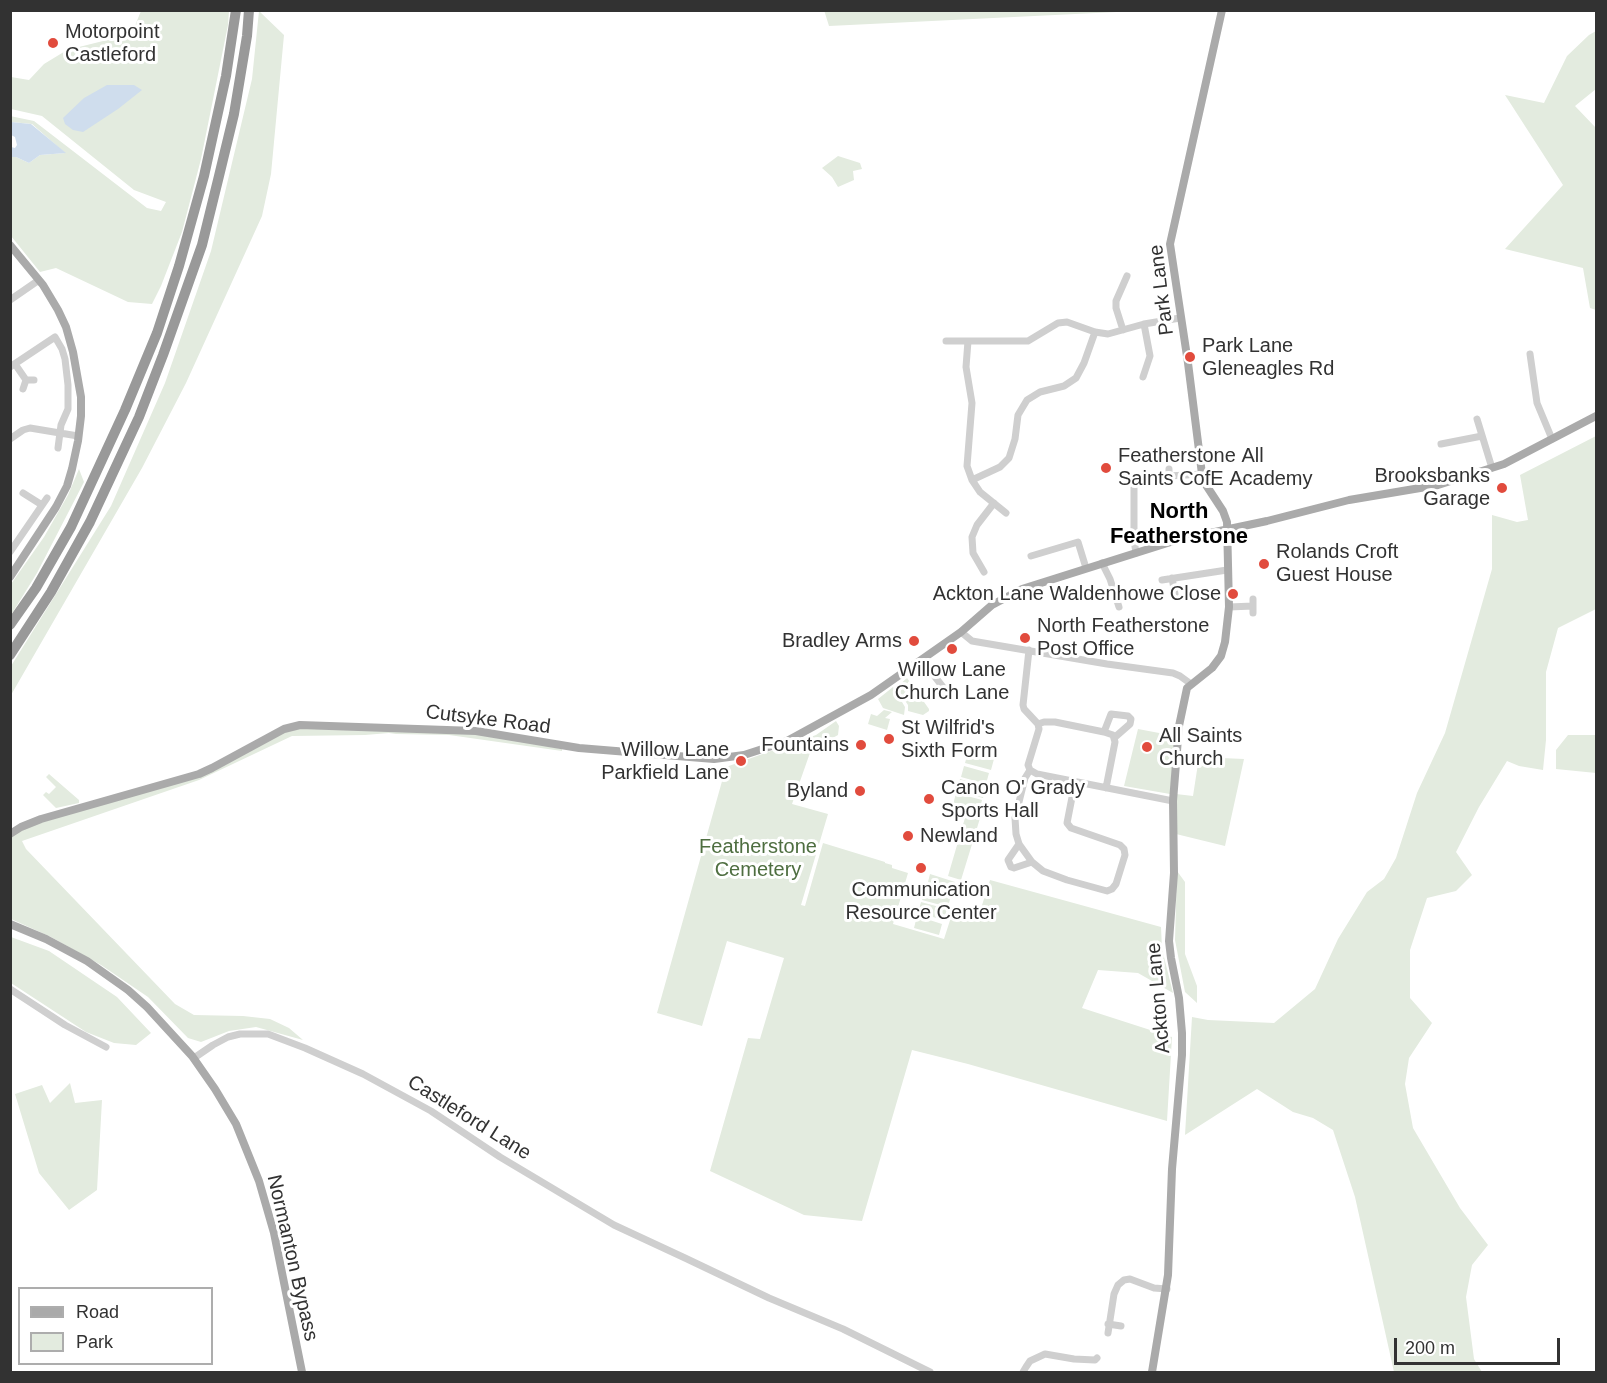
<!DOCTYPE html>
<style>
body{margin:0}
#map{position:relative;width:1607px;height:1383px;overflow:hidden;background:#fff;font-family:Arial,sans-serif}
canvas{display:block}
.frame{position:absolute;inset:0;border:12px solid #323232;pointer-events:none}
.legend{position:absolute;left:18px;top:1287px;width:195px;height:78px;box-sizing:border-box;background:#fff;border:2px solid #adadad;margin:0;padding:8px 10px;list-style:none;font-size:18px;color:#323232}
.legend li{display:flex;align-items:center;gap:12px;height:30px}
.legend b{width:30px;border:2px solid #adadad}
.scale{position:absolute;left:1394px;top:1338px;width:166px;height:27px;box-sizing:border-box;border:3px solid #323232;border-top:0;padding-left:8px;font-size:18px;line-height:21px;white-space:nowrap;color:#323232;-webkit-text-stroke:4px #fff;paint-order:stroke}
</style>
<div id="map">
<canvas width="1607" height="1383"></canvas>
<div class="frame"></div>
<ul class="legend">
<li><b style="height:8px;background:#aaa"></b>Road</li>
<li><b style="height:16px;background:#e3ebdf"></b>Park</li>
</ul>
<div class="scale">200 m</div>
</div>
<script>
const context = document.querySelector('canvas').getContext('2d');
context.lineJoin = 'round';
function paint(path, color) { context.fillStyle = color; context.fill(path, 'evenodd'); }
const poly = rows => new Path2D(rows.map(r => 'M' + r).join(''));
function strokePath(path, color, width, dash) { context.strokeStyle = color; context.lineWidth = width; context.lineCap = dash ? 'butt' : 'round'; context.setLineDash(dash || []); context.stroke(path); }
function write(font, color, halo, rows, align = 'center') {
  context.font = font + ' Arial,sans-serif'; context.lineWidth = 6; context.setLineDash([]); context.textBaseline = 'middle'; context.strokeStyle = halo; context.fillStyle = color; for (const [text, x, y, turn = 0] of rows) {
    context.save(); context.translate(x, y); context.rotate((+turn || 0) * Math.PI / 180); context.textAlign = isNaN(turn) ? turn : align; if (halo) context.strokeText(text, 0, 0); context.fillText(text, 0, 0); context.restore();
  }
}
paint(poly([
 [824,10,1137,10,1137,11,829,26],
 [141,11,229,11,228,25,201,159,182,232,161,286,152,304,128,302,56,268,40,272,11,236,11,157,16,157,29,163,40,155,65,153,32,124,11,122,10,116,34,121,147,208,161,211,166,202,134,190,42,116,11,109,11,77,29,80,44,64,67,50,123,36,134,28],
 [259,11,284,35,271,174,262,216,186,383,142,468,11,695,11,666,111,506,165,383,211,251,252,79],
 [1596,31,1596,89,1575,106,1596,128,1596,310,1590,308,1583,268,1505,249,1563,185,1505,95,1544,103,1567,56,1589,35],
 [838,156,860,163,862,169,853,171,854,180,838,187,832,177,822,168],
 [1596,436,1596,609,1558,628,1546,672,1546,740,1543,770,1519,766,1507,761,1479,807,1456,852,1472,875,1456,891,1427,898,1410,950,1410,998,1432,1023,1409,1058,1405,1084,1413,1128,1460,1208,1488,1245,1472,1265,1466,1297,1474,1359,1482,1372,1394,1372,1355,1197,1333,1130,1313,1118,1293,1112,1257,1089,1185,1135,1192,1017,1208,1020,1274,1023,1315,989,1338,939,1367,892,1384,879,1396,858,1417,793,1445,733,1492,569,1492,515,1517,522,1528,520,1520,475],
 [79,469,84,482,37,573,11,615,11,584,44,537,68,495],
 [907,678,929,709,929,711,923,715,908,711,908,705,897,689,899,685],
 [893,687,905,707,904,715,883,708,878,699],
 [884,710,892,712,885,718,890,719,887,730,868,724,871,714,877,716],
 [836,721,839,726,838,735,811,750,792,804,828,814,801,905,805,906,823,843,885,862,885,863,892,865,892,868,908,873,893,924,944,939,952,914,977,921,990,880,1161,927,1162,949,1173,993,1138,973,1098,970,1082,1008,1172,1037,1167,1121,968,1064,912,1050,862,1221,804,1215,710,1171,748,1038,760,1039,784,958,727,941,702,1026,657,1013,726,767,816,735],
 [292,728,477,733,562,749,562,751,449,735,396,734,389,733,365,735,292,736,199,780,22,841,26,849,175,1004,194,1015,243,1016,270,1019,289,1028,303,1040,256,1027,229,1031,201,1042,188,1038,148,997,101,965,51,937,11,919,11,837,23,828,206,773],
 [1138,729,1175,736,1170,794,1124,786],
 [1568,735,1596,735,1596,773,1556,769,1556,750],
 [968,752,994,759,991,770,965,763],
 [1199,757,1244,759,1225,846,1176,834,1176,794,1193,796],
 [964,766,989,773,986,784,961,777],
 [49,774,79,800,79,803,56,808,43,795,46,792,49,794,56,787,46,777],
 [960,779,986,787,983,798,957,791],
 [956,793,982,800,979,812,953,805],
 [967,811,981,815,961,880,948,876],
 [1177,871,1185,882,1185,954,1197,986,1197,1003,1185,992,1175,940],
 [930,874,955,882,952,893,927,886],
 [925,888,951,895,948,907,922,900],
 [921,902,947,909,944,920,918,913],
 [917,916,942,924,939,935,914,928],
 [11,937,49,951,117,997,151,1033,136,1045,114,1043,86,1032,11,983],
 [70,1083,75,1103,102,1100,97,1190,69,1210,39,1173,15,1094,42,1085,50,1103]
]), '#e3ebdf');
paint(poly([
 [107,85,134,85,142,90,118,109,83,132,73,130,65,124,63,118,84,98],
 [11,122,31,124,66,153,40,155,29,163,16,157,11,157,11,147,15,148,17,145,15,137,11,135]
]), '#cfdded');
strokePath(poly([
 [10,300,39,280],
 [1123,330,1116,308,1116,301,1127,276],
 [946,341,1028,341,1058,323,1067,322,1095,332,1108,334,1144,324,1180,318],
 [968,341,966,367,972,403,967,466,972,480,980,492,1006,513],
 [1530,354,1537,403,1552,439],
 [15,364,26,380],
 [10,367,55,337,62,349,65,359,68,385,68,409,61,425,58,448],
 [1143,377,1150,356,1144,324],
 [23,389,26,380,34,380],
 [1477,419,1492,468],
 [10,439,23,430,30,428,78,436],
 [1441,444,1482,436],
 [1169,469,1169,476,1202,474],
 [972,480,1000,467,1009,458,1015,439,1018,415,1027,400,1040,392,1064,386,1076,378,1084,363,1095,332],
 [1134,488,1134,540,1136,553],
 [23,493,42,505],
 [10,552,47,498],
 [1031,556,1078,542,1086,568],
 [1102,563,1110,579,1119,607],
 [984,572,973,553,972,537,977,525,994,503],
 [1172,578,1175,594],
 [1162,580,1227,570],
 [1253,599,1253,613],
 [1229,607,1253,606],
 [961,632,972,641,1107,664,1173,673,1180,676,1191,684],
 [1029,650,1023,705,1024,709,1038,724,1044,722,1055,722,1104,732,1113,735,1115,742,1106,788],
 [922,660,946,691],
 [941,695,951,687],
 [1038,724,1039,729,1028,765,1030,770,1025,778,1015,818,1016,834,1019,844,1032,862,1043,871,1067,880,1107,891,1112,889,1116,884,1125,855,1124,849,1120,845,1071,828,1067,823,1075,782],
 [1104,732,1111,714,1128,716,1131,719,1130,724,1114,738],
 [1030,770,1037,774,1173,801],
 [1019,844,1008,860,1011,867,1014,868,1032,862],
 [10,989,65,1025,106,1047],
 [194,1058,213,1045,228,1037,240,1034,268,1034,305,1048,363,1074,431,1111,500,1157,614,1225,685,1258,769,1298,843,1329,930,1372],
 [1108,1324,1121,1326],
 [1108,1333,1114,1294,1118,1285,1124,1280,1130,1279,1154,1288,1167,1289],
 [1023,1372,1026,1367,1030,1361,1045,1354,1074,1359,1095,1360,1097,1358]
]), '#cfcfcf', 7);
strokePath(poly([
 [10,245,43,285,58,310,66,327,73,352,81,397,81,416,78,441,72,469,67,486,56,507,10,577],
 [10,834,21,827,41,819,199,774,212,768,284,729,300,725,476,731,579,748,714,759,744,755,787,741,871,695,961,632,992,605,1022,589,1177,540,1267,521,1349,500,1438,485,1504,464,1596,416],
 [10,924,46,939,87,961,128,990,147,1007,192,1056,215,1089,236,1124,259,1181,274,1233,302,1372],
 [1152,1372,1168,1275,1172,1169,1182,1055,1182,1033,1179,998,1171,958,1169,941,1174,873,1173,801,1179,726,1187,688,1212,668,1221,656,1225,642,1229,607,1227,522,1223,511,1206,485,1202,474,1188,363,1170,244,1222,10]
]), '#aaa', 8);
strokePath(poly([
 [10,625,36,588,71,527,125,410,157,333,179,266,204,176,226,76,236,10],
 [10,655,51,592,90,522,139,417,163,355,202,245,219,176,234,114,247,36,249,10]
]), '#999', 10);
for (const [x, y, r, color] of [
 [53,43,6,"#e14b3d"],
 [1190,357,6,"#e14b3d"],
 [1106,468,6,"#e14b3d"],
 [1502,488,6,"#e14b3d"],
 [1264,564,6,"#e14b3d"],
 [1233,594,6,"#e14b3d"],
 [1025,638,6,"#e14b3d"],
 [914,641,6,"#e14b3d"],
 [952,649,6,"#e14b3d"],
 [889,739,6,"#e14b3d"],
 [861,745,6,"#e14b3d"],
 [1147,747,6,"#e14b3d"],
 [741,761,6,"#e14b3d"],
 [860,791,6,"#e14b3d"],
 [929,799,6,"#e14b3d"],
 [908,836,6,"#e14b3d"],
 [921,868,6,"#e14b3d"]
]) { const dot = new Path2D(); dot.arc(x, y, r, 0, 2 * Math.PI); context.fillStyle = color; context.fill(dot); strokePath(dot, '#fff', 2); }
write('20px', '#323232', '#fff', [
 ["Motorpoint",65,32],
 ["Castleford",65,55],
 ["Park Lane",1202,346],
 ["Gleneagles Rd",1202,369],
 ["Featherstone All",1118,456],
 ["Saints CofE Academy",1118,479],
 ["Brooksbanks",1490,476,"right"],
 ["Garage",1490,499,"right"],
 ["Rolands Croft",1276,552],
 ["Guest House",1276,575],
 ["Ackton Lane Waldenhowe Close",1221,594,"right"],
 ["North Featherstone",1037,626],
 ["Post Office",1037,649],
 ["Bradley Arms",902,641,"right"],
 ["Willow Lane",952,670,"center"],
 ["Church Lane",952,693,"center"],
 ["St Wilfrid's",901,728],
 ["Sixth Form",901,751],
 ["All Saints",1159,736],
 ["Church",1159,759],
 ["Fountains",849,745,"right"],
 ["Willow Lane",729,750,"right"],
 ["Parkfield Lane",729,773,"right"],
 ["Canon O' Grady",941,788],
 ["Sports Hall",941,811],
 ["Byland",848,791,"right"],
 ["Newland",920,836],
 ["Communication",921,890,"center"],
 ["Resource Center",921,913,"center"]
], 'left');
write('20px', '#323232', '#fff', [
 ["Park Lane",1162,290,-97],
 ["Cutsyke Road",488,720,7],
 ["Ackton Lane",1159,998,-95],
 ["Castleford Lane",469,1118,32],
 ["Normanton Bypass",292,1258,77]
]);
write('20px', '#4e6e40', '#fff', [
 ["Featherstone",758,847],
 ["Cemetery",758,870]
]);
write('bold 22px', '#000', '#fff', [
 ["North",1179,512],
 ["Featherstone",1179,537]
]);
</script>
